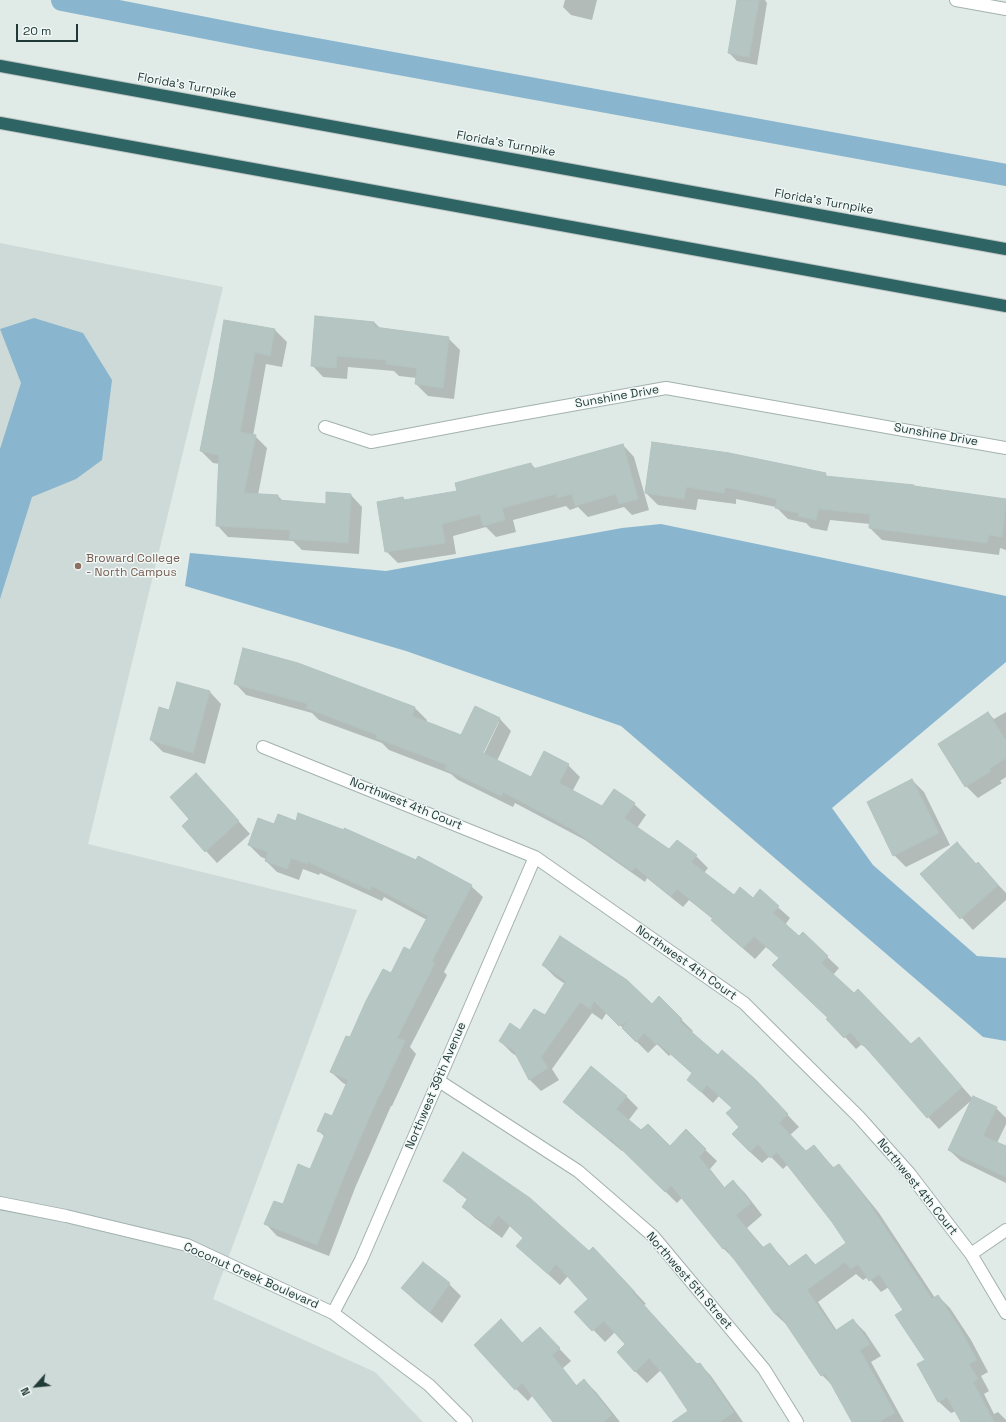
<!DOCTYPE html>
<style>
body{margin:0}
#map{position:relative;width:1006px;height:1422px;overflow:hidden;background:#e0eae7;font-family:"Space Grotesk",sans-serif}
canvas{display:block}
.north{position:absolute;left:16px;top:1366px;width:40px;height:40px;-webkit-text-stroke:3px #f0f7f5;paint-order:stroke;rotate:243deg;font-size:11px;font-weight:700;line-height:16px;text-align:center;color:#213a38}
.north::after{content:'';display:block;margin:auto;width:14px;height:18px;background:#213a38;clip-path:polygon(50% 0,100% 100%,50% 72%,0 100%)}
.scale{position:absolute;left:16px;top:24px;width:62px;height:18px;box-sizing:border-box;border:2px solid #213a38;border-top:0;padding-left:5px;font-size:12px;line-height:14px;white-space:nowrap;color:#213a38;-webkit-text-stroke:3px #f0f7f5;paint-order:stroke}
</style>
<div id="map">
<canvas width="1006" height="1422"></canvas>
<div class="north">N</div>
<div class="scale">20 m</div>
</div>
<script>
const context = document.querySelector('canvas').getContext('2d');
context.lineJoin = 'round';
function paint(path, color) { context.fillStyle = color; context.fill(path, 'evenodd'); }
const poly = rows => new Path2D(rows.map(r => 'M' + r).join(''));
function strokePath(path, color, width, dash) { context.strokeStyle = color; context.lineWidth = width; context.lineCap = dash ? 'butt' : 'round'; context.setLineDash(dash || []); context.stroke(path); }
function write(font, color, halo, rows, align = 'center') {
  context.font = font + ' "Space Grotesk",sans-serif'; context.lineWidth = 3; context.setLineDash([]); context.textBaseline = 'middle'; context.strokeStyle = halo; context.fillStyle = color; for (const [text, x, y, turn = 0] of rows) {
    context.save(); context.translate(x, y); context.rotate((+turn || 0) * Math.PI / 180); context.textAlign = isNaN(turn) ? turn : align; if (halo) context.strokeText(text, 0, 0); context.fillText(text, 0, 0); context.restore();
  }
}
paint(poly([
 [0,243,223,287,88,844,357,910,213,1299,375,1372,423,1422,0,1422]
]), '#cedad7');
paint(poly([
 [34,318,83,333,112,380,102,460,76,479,32,497,0,599,0,449,21,383,0,329],
 [661,524,1006,596,1006,662,832,808,873,865,977,956,1006,958,1006,1041,983,1037,621,726,406,651,185,586,190,553,386,571,622,528]
]), '#89b6ce');
paint(poly([
 [565,0,597,0,592,20,571,15,563,7],
 [738,0,765,0,767,3,757,65,737,61,729,53],
 [316,317,374,322,381,329,448,338,460,350,454,399,428,396,416,384,417,378,399,376,394,371,348,367,347,379,323,377,312,365],
 [275,330,287,342,282,367,266,364,253,436,255,436,267,448,258,495,278,496,284,502,327,505,351,495,362,507,359,554,302,550,293,541,228,537,217,525,220,464,213,463,201,451,215,380],
 [653,443,825,474,829,478,1006,500,1006,550,1000,548,999,555,882,540,870,528,870,524,830,520,827,531,811,528,806,523,788,519,776,507,736,499,736,504,698,499,696,510,658,505,646,493],
 [623,445,634,457,649,510,632,515,624,507,588,517,578,507,570,510,566,506,513,520,516,532,496,537,486,527,453,536,456,554,398,563,386,551,403,499,405,501,458,492,531,464,536,469],
 [298,664,415,708,427,720,426,722,462,736,476,707,500,719,511,731,497,761,532,778,568,765,580,777,572,792,602,808,634,804,646,815,637,828,670,851,696,856,708,868,704,873,734,896,753,899,760,891,790,918,785,925,799,938,803,934,839,968,833,975,911,1045,919,1039,973,1099,939,1129,862,1044,856,1049,845,1037,780,958,766,947,755,959,724,932,713,920,714,920,689,900,683,907,647,878,645,882,585,840,515,803,513,807,458,780,451,774,389,750,382,743,319,720,312,713,246,695,235,683],
 [497,722,499,722,482,758,480,757],
 [210,692,221,704,205,764,163,752,151,740,170,711],
 [1006,712,1006,777,1000,781,1002,783,978,798,966,786,988,713,994,719],
 [912,780,924,792,950,845,906,867,894,855],
 [207,786,250,834,217,863,206,851,191,819],
 [249,845,471,886,483,897,444,972,447,975,410,1047,416,1054,392,1106,391,1106,355,1188,329,1256,277,1236,266,1224,284,1206,310,1170,325,1137,319,1131,333,1117,347,1085,343,1083,331,1072,392,974,410,951,427,920,384,897,382,901,320,873,319,875,303,869,299,880,277,872,266,861,266,859,261,857],
 [968,855,976,864,978,863,989,875,1006,893,1006,900,973,930,922,875],
 [543,965,652,1005,659,998,693,1031,691,1033,718,1057,766,1092,799,1127,790,1135,806,1152,814,1146,834,1168,839,1165,850,1177,879,1213,935,1298,938,1296,950,1308,971,1340,988,1372,981,1376,989,1391,984,1394,994,1414,998,1412,1006,1420,1006,1422,966,1422,956,1411,951,1413,939,1402,919,1365,926,1361,904,1310,889,1287,881,1292,868,1277,863,1280,856,1274,818,1302,837,1331,853,1320,865,1332,881,1356,871,1362,904,1422,853,1422,834,1387,822,1375,787,1325,775,1314,735,1260,723,1248,682,1198,677,1203,623,1150,622,1151,576,1113,564,1102,591,1068,627,1097,638,1108,628,1121,641,1131,670,1147,686,1131,717,1161,710,1169,725,1188,733,1181,745,1193,762,1215,747,1228,764,1248,769,1244,781,1256,790,1267,806,1255,816,1265,847,1243,833,1222,788,1164,783,1169,770,1156,762,1163,750,1152,733,1108,719,1096,713,1103,700,1091,693,1074,671,1054,669,1056,657,1044,648,1053,607,1012,602,1020,592,1013,552,1069,559,1080,541,1091,529,1079,518,1057,512,1053,500,1041,545,1017,565,984,555,977],
 [996,1108,1006,1118,1006,1124,997,1143,1006,1148,1006,1183,961,1161,949,1150],
 [445,1180,605,1260,646,1304,644,1305,698,1365,700,1364,711,1376,743,1422,673,1422,690,1411,661,1370,647,1383,635,1371,626,1345,615,1332,605,1342,576,1312,589,1299,568,1276,560,1285,517,1246,524,1238,510,1226,502,1238,475,1218,463,1207,468,1200,457,1192],
 [423,1263,449,1284,461,1296,442,1323,414,1300,403,1288],
 [513,1333,523,1344,551,1340,571,1361,563,1368,577,1386,584,1380,596,1392,620,1422,554,1422,533,1395,528,1401,516,1389]
]), '#0003');
strokePath(poly([
 [62,0,267,40,1006,175]
]), '#89b6ce', 22);
const building = poly([
 [737,0,759,0,749,57,728,53,737,0],
 [315,316,374,322,374,327,449,337,443,388,415,384,417,368,386,364,386,360,337,356,336,368,311,366,315,316],
 [224,320,275,329,270,356,255,352,240,432,256,435,244,493,278,495,278,500,326,504,326,492,351,494,348,543,289,539,290,530,216,526,219,455,200,451,214,379,224,320],
 [652,442,729,453,826,473,825,476,914,485,914,486,1006,499,1002,537,989,535,987,543,869,528,870,514,818,509,816,520,798,516,799,513,775,508,777,499,725,487,724,493,686,487,684,499,645,493,652,442],
 [623,444,638,499,619,504,616,494,575,506,572,494,557,498,556,494,502,508,505,520,483,526,480,514,442,524,445,543,385,552,377,502,403,497,404,500,457,491,455,483,531,463,533,469,623,444],
 [243,648,298,663,415,707,412,716,461,735,475,706,500,718,483,753,531,777,544,751,569,764,559,783,602,806,614,789,635,803,624,818,669,849,677,840,697,855,691,862,734,895,740,887,753,898,760,889,779,906,773,913,799,936,803,932,828,956,821,963,854,993,858,989,911,1044,919,1037,962,1087,927,1118,864,1045,863,1046,850,1032,844,1038,826,1019,828,1018,772,965,779,958,754,936,743,948,711,920,713,918,677,889,671,896,635,867,632,871,572,829,503,792,501,796,445,769,447,765,376,738,377,735,306,708,308,704,234,684,243,648],
 [177,682,210,691,193,753,150,740,159,707,169,710,177,682],
 [988,712,1006,741,1006,758,989,769,991,771,965,787,938,744,988,712],
 [196,773,239,821,205,852,182,826,189,819,170,797,196,773],
 [912,779,939,833,893,856,867,802,912,779],
 [298,813,344,830,344,828,416,860,418,856,472,885,432,961,435,963,397,1038,405,1041,380,1095,379,1095,344,1176,317,1245,264,1224,274,1201,283,1204,298,1164,310,1169,325,1134,317,1131,325,1113,332,1116,348,1080,330,1072,346,1036,350,1037,366,1001,383,969,391,973,404,947,410,950,428,916,372,886,370,890,308,862,307,864,291,858,287,869,265,861,268,852,248,845,258,818,274,824,278,814,296,821,298,813],
 [957,842,976,864,978,862,998,885,960,919,920,874,957,842],
 [560,936,627,980,652,1004,659,996,682,1019,679,1021,718,1055,722,1050,755,1079,788,1114,779,1123,806,1151,814,1145,833,1168,839,1164,867,1200,932,1299,938,1295,959,1327,977,1360,969,1364,978,1379,973,1382,994,1422,961,1422,947,1397,938,1402,917,1364,925,1360,895,1315,903,1310,879,1274,869,1281,858,1264,851,1269,845,1262,807,1290,835,1331,853,1319,870,1344,860,1350,895,1413,879,1422,852,1422,825,1373,821,1376,778,1312,775,1314,725,1247,723,1249,671,1185,665,1192,611,1139,610,1140,563,1102,591,1066,627,1096,616,1109,641,1130,648,1124,670,1146,686,1129,706,1149,699,1157,724,1188,733,1180,751,1203,736,1215,762,1248,770,1243,788,1267,806,1254,815,1265,846,1243,832,1222,777,1152,770,1158,758,1144,750,1152,732,1134,739,1127,726,1113,732,1108,707,1085,701,1092,687,1080,692,1073,658,1043,657,1045,644,1033,636,1042,622,1028,629,1020,619,1026,594,1001,590,1009,580,1002,541,1057,548,1068,529,1080,514,1051,499,1041,510,1023,520,1030,534,1009,545,1015,566,981,542,965,560,936],
 [973,1096,997,1107,983,1136,1006,1146,1006,1177,948,1150,973,1096],
 [463,1152,530,1198,589,1251,593,1247,635,1292,633,1293,697,1364,700,1363,734,1412,720,1422,672,1422,688,1411,664,1375,649,1358,635,1372,617,1352,625,1344,604,1321,592,1331,574,1312,588,1299,556,1264,548,1274,516,1246,523,1238,498,1215,490,1227,462,1207,468,1198,443,1181,463,1152],
 [423,1262,450,1283,430,1312,401,1288,423,1262],
 [501,1319,522,1343,540,1327,560,1348,552,1355,576,1386,584,1379,612,1415,603,1422,553,1422,522,1383,515,1390,474,1345,501,1319]
]);
paint(building, '#b5c5c1');
strokePath(building, '#b2c3c0', 1);
const minor = poly([
 [956,0,1006,9],
 [325,427,371,442,487,420,666,388,1006,448],
 [263,747,535,857,744,1003,859,1117,909,1173,971,1254,1006,1313],
 [439,1081,578,1171,653,1236,764,1369,797,1422],
 [0,1203,66,1216,187,1245,333,1313,429,1385,466,1422],
 [971,1254,1006,1230],
 [333,1313,361,1260,535,857]
]);
const highway = poly([
 [0,66,1006,249],
 [0,123,1006,306]
]);
strokePath(minor, '#a3b2af', 14);
strokePath(highway, '#bcc4c3', 14);
strokePath(minor, '#fff', 12);
strokePath(highway, '#2e6564', 12);
for (const [x, y, r, color] of [
 [78,566,4,"#8d6e63"]
]) { const dot = new Path2D(); dot.arc(x, y, r, 0, 2 * Math.PI); context.fillStyle = color; context.fill(dot); strokePath(dot, '#f0f7f5', 1.5); }
write('12px', '#213a38', '#f0f7f5', [
 ["Florida's Turnpike",187,86,10],
 ["Florida's Turnpike",506,144,10],
 ["Florida's Turnpike",824,202,10],
 ["Sunshine Drive",617,397,-10],
 ["Sunshine Drive",936,435,10],
 ["Northwest 4th Court",406,804,22],
 ["Northwest 4th Court",686,963,35],
 ["Northwest 39th Avenue",436,1086,-67],
 ["Northwest 4th Court",917,1187,51],
 ["Coconut Creek Boulevard",251,1276,24],
 ["Northwest 5th Street",689,1281,49]
]);
write('12px', '#785e54', '#f0f7f5', [
 ["Broward College",86,559],
 ["- North Campus",86,573]
], 'left');
</script>
